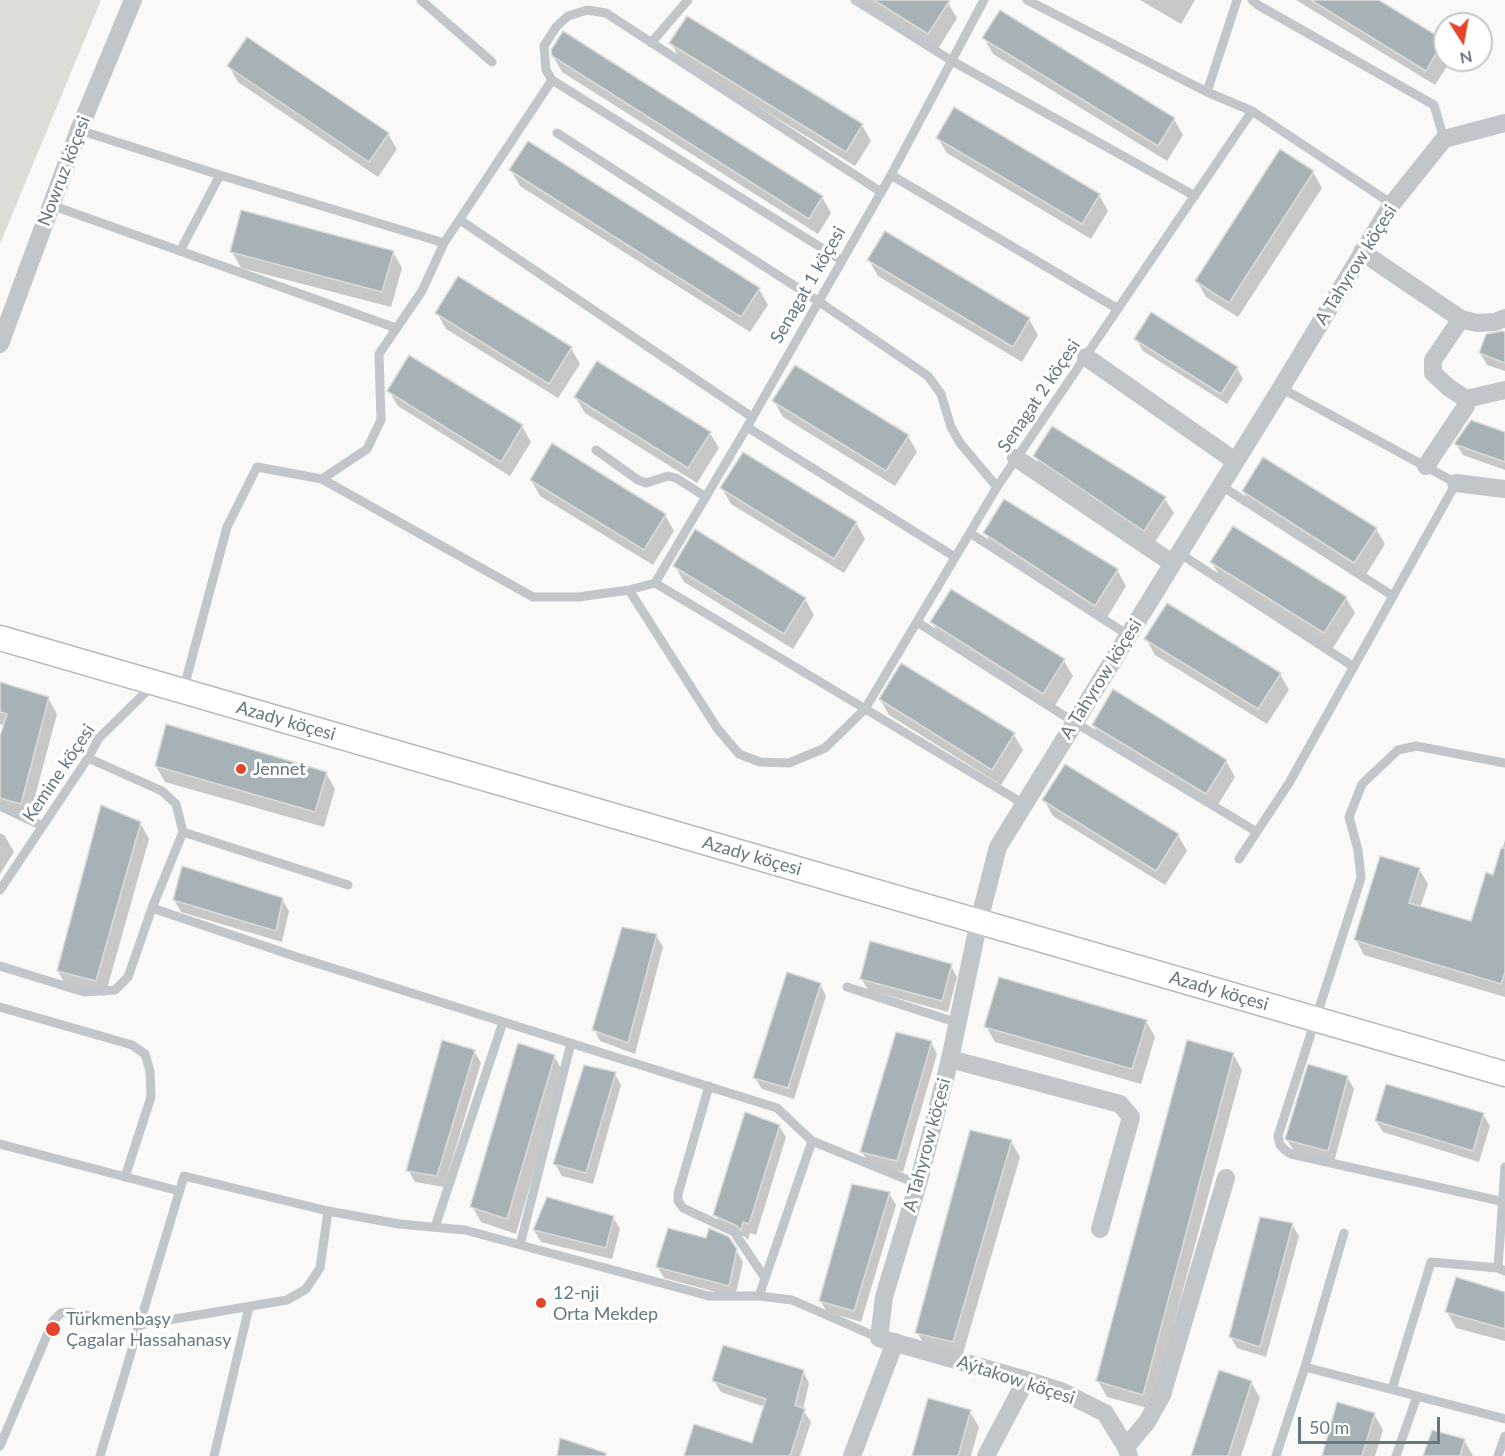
<!DOCTYPE html>
<meta charset="utf-8">
<style>
body{margin:0}
#map{position:relative;width:1505px;height:1456px;overflow:hidden;background:#f9f9f7;font-family:Lato,sans-serif}
canvas{display:block}
.north{position:absolute;left:1433px;top:12px;width:60px;height:60px;box-sizing:border-box;background:#fff;border:2px solid #c1c9cd;border-radius:50%;rotate:169deg;font-size:16px;font-weight:700;line-height:24px;text-align:center;color:#647882}
.north::after{content:'';display:block;margin:auto;width:21px;height:27px;background:#e4432c;clip-path:polygon(50% 0,100% 100%,50% 72%,0 100%)}
.scale{position:absolute;left:1298px;top:1417px;width:142px;height:27px;box-sizing:border-box;border:3px solid #647882;border-top:0;padding-left:8px;font-size:18px;line-height:21px;white-space:nowrap;color:#647882;-webkit-text-stroke:4px #fff;paint-order:stroke}
</style>
<div id="map">
<canvas width="1505" height="1456"></canvas>
<div class="north">N</div>
<div class="scale">50 m</div>
</div>
<script>
const context = document.querySelector('canvas').getContext('2d');
context.lineJoin = 'round';
function paint(path, color) { context.fillStyle = color; context.fill(path, 'evenodd'); }
const poly = rows => new Path2D(rows.map(r => 'M' + r).join(''));
function strokePath(path, color, width, dash) { context.strokeStyle = color; context.lineWidth = width; context.lineCap = dash ? 'butt' : 'round'; context.setLineDash(dash || []); context.stroke(path); }
function write(font, color, halo, rows, align = 'center') {
  context.font = font + ' Lato,sans-serif'; context.lineWidth = 6; context.setLineDash([]); context.textBaseline = 'middle'; context.strokeStyle = halo; context.fillStyle = color; for (const [text, x, y, turn = 0] of rows) {
    context.save(); context.translate(x, y); context.rotate((+turn || 0) * Math.PI / 180); context.textAlign = isNaN(turn) ? turn : align; if (halo) context.strokeText(text, 0, 0); context.fillText(text, 0, 0); context.restore();
  }
}
paint(poly([
 [0,0,101,0,0,244]
]), '#daded6');
paint(poly([
 [859,0,944,0,948,3,957,18,938,49],
 [1140,0,1195,0,1181,24],
 [1296,0,1376,0,1443,41,1445,44,1445,60,1451,60,1435,85],
 [984,38,1174,119,1183,135,1167,161,993,54],
 [671,43,862,125,871,141,855,166,680,59],
 [553,56,822,197,831,213,818,234,562,72],
 [229,66,388,134,397,149,378,177,238,82],
 [938,138,1099,195,1108,211,1091,239,947,153],
 [511,170,759,289,768,305,750,332,520,186],
 [1313,172,1322,188,1238,317,1206,297,1197,281],
 [232,252,393,252,402,268,391,307,241,268],
 [869,260,1029,319,1038,335,1022,362,878,276],
 [437,313,571,348,580,364,558,398,446,329],
 [1505,334,1505,371,1487,365,1480,353],
 [1136,339,1237,368,1243,379,1227,404,1143,351],
 [389,391,522,426,531,442,510,476,398,406],
 [576,398,710,433,719,448,697,483,585,413],
 [774,401,908,436,917,452,895,486,783,417],
 [1505,433,1505,470,1463,455,1456,444],
 [1035,456,1164,498,1174,513,1153,545,1044,472],
 [531,480,665,515,674,531,653,565,540,496],
 [722,488,856,523,865,539,844,573,731,504],
 [1243,491,1376,529,1385,544,1364,578,1252,507],
 [1005,501,1117,570,1126,586,1105,621,994,549,985,533],
 [1212,563,1346,598,1355,613,1333,648,1221,578],
 [675,566,805,599,814,615,793,649,684,582],
 [952,591,1064,661,1073,676,1053,709,941,638,932,622],
 [1146,639,1280,674,1289,690,1267,724,1155,655],
 [0,684,48,698,57,714,29,819,0,810,0,741,5,726,0,724],
 [880,699,1014,735,1023,750,1001,785,889,715],
 [1093,725,1226,761,1235,777,1216,808,1102,740],
 [156,766,326,773,335,789,324,827,165,782],
 [1044,800,1178,835,1187,851,1165,885,1053,816],
 [140,823,149,839,105,996,67,987,58,971],
 [0,833,5,836,14,852,0,874],
 [1505,840,1505,997,1364,955,1356,940,1419,869,1428,884,1420,908,1472,923,1494,876],
 [282,899,289,911,282,942,181,912,174,900],
 [656,935,663,947,635,1054,600,1041,594,1029],
 [951,966,957,977,948,1012,868,990,861,978],
 [820,984,826,996,794,1099,762,1089,755,1078],
 [1146,1021,1155,1037,1141,1084,995,1042,986,1026],
 [931,1042,937,1054,903,1172,869,1163,862,1152],
 [474,1051,481,1063,444,1187,415,1182,408,1170],
 [1233,1054,1242,1070,1151,1409,1107,1397,1098,1381],
 [554,1056,563,1072,516,1234,481,1222,472,1206],
 [615,1074,621,1085,593,1184,562,1176,555,1164],
 [1347,1077,1354,1089,1334,1162,1294,1151,1287,1140],
 [1483,1114,1490,1126,1479,1162,1383,1132,1376,1121],
 [779,1126,786,1137,756,1235,750,1233,748,1240,745,1237,721,1226,715,1214],
 [1011,1141,1020,1157,962,1357,926,1348,917,1332],
 [889,1193,896,1205,861,1322,827,1312,820,1300],
 [613,1217,620,1229,612,1259,541,1242,534,1230],
 [1292,1225,1299,1236,1266,1357,1237,1348,1230,1336],
 [707,1240,736,1250,743,1262,735,1297,664,1278,657,1266],
 [1505,1293,1505,1341,1456,1328,1447,1312],
 [803,1371,809,1383,803,1410,811,1422,800,1456,686,1456,753,1445,765,1407,721,1392,714,1381],
 [1251,1382,1260,1398,1241,1456,1192,1456],
 [970,1412,979,1427,971,1456,913,1456],
 [1374,1414,1383,1430,1375,1456,1323,1456],
 [1464,1440,1473,1456,1425,1456]
]), '#0003');
const building = poly([
 [874,0,950,0,928,34,874,0],
 [1311,0,1379,0,1444,40,1426,71,1311,0],
 [1000,10,1175,118,1158,146,982,38,1000,10],
 [687,16,863,124,846,152,669,43,687,16],
 [563,31,823,196,809,219,552,56,551,50,563,31],
 [247,37,389,133,369,162,227,66,247,37],
 [954,107,1100,194,1082,224,936,138,954,107],
 [528,141,760,288,741,317,509,170,528,141],
 [1280,149,1314,171,1229,303,1195,281,1280,149],
 [241,210,394,251,382,292,230,252,241,210],
 [885,231,1030,318,1013,347,867,260,885,231],
 [458,276,572,347,549,384,435,313,458,276],
 [1151,312,1238,367,1221,394,1134,339,1151,312],
 [1502,331,1505,332,1505,363,1479,353,1486,334,1502,331],
 [409,355,523,425,501,462,387,391,409,355],
 [597,361,711,432,688,468,574,397,597,361],
 [795,365,909,435,886,471,772,401,795,365],
 [1471,420,1505,432,1505,462,1454,444,1471,420],
 [1052,426,1166,497,1144,531,1033,456,1052,426],
 [552,443,666,514,644,550,530,480,552,443],
 [743,452,857,522,834,559,720,488,743,452],
 [1263,457,1377,528,1354,563,1242,491,1263,457],
 [1004,499,1118,569,1095,606,983,533,1004,499],
 [1233,526,1347,597,1324,633,1210,562,1233,526],
 [695,529,806,598,784,634,673,566,695,529],
 [951,589,1065,659,1043,694,930,622,951,589],
 [1167,603,1281,673,1258,709,1144,639,1167,603],
 [901,663,1015,733,992,770,879,699,901,663],
 [0,682,49,697,21,804,0,798,0,736,7,714,0,712,0,682],
 [1113,689,1227,760,1206,794,1092,725,1113,689],
 [166,724,327,772,315,812,155,766,166,724],
 [1065,764,1179,834,1156,871,1042,800,1065,764],
 [101,805,141,822,96,981,57,971,101,805],
 [1501,848,1505,848,1505,972,1501,984,1354,940,1380,856,1420,868,1409,903,1471,921,1486,872,1493,875,1501,848],
 [182,866,283,898,276,931,173,900,182,866],
 [622,927,657,934,628,1043,592,1030,622,927],
 [870,941,952,964,942,1001,860,979,870,941],
 [787,972,821,983,788,1088,753,1078,787,972],
 [999,977,1147,1020,1132,1069,984,1027,999,977],
 [896,1032,932,1041,897,1161,860,1152,896,1032],
 [442,1040,475,1050,437,1176,406,1171,442,1040],
 [1187,1040,1234,1053,1143,1395,1096,1381,1187,1040],
 [518,1043,555,1055,507,1219,470,1207,518,1043],
 [1308,1064,1348,1076,1328,1151,1286,1140,1285,1139,1308,1064],
 [584,1065,616,1072,586,1173,553,1164,584,1065],
 [1386,1084,1484,1113,1473,1151,1375,1121,1386,1084],
 [745,1112,780,1125,749,1224,743,1222,741,1231,737,1226,713,1215,745,1112],
 [970,1130,1012,1140,953,1342,915,1333,970,1130],
 [852,1184,890,1192,854,1311,819,1301,852,1184],
 [547,1197,614,1216,606,1248,533,1230,547,1197],
 [1260,1217,1293,1223,1260,1347,1229,1337,1260,1217],
 [668,1228,706,1238,709,1228,729,1237,737,1249,729,1286,656,1267,668,1228],
 [1456,1277,1505,1292,1505,1329,1445,1312,1456,1277],
 [723,1345,804,1370,795,1405,805,1409,790,1456,684,1456,694,1424,752,1443,766,1399,712,1381,723,1345],
 [1219,1370,1252,1381,1228,1456,1191,1456,1219,1370],
 [928,1398,971,1410,958,1456,912,1456,928,1398],
 [1337,1402,1375,1413,1362,1456,1322,1456,1337,1402],
 [1432,1430,1465,1439,1460,1456,1423,1456,1432,1430],
 [560,1438,606,1453,606,1456,557,1456,560,1438]
]);
paint(building, '#a7b2b6');
strokePath(building, '#dbdbd9', 1.5);
const secondary = poly([
 [0,638,1505,1074]
]);
strokePath(secondary, '#b2babe', 27);
strokePath(poly([
 [421,0,492,62],
 [855,0,952,61,1195,196],
 [1027,0,1207,92,1252,111,1392,204],
 [1252,0,1258,5,1434,105,1444,139],
 [651,43,688,0],
 [1207,92,1237,0],
 [79,130,220,175,444,243],
 [557,133,818,301,928,376,941,394,951,427,960,443,997,487],
 [891,175,1118,309],
 [51,205,396,328],
 [460,220,752,417],
 [180,251,220,175],
 [841,260,552,80,546,70,544,46,556,27,568,16,587,10,606,13,881,192],
 [747,427,955,557],
 [596,450,638,480,646,483,668,476,676,478,706,497],
 [322,479,533,597,578,597,629,590,655,583,1024,804],
 [1220,485,1393,596],
 [970,533,1128,635],
 [1179,553,1354,667],
 [655,583,747,427,891,175,984,0],
 [629,590,717,728,739,754,760,762,789,763,825,748,865,709,997,487,1252,111],
 [917,622,1074,722,1257,832],
 [183,691,227,527,257,467,322,479,367,449,381,420,379,354,422,291,444,243,552,80],
 [1505,763,1416,746,1398,750,1362,784,1349,817,1358,850,1361,878,1278,1136,1280,1145,1285,1150,1291,1154,1505,1202],
 [0,806,42,826],
 [183,832,348,885],
 [1239,859,1289,783,1456,483,1281,388],
 [0,890,88,758,99,738,154,684],
 [152,908,294,956,777,1108,812,1141,918,1184],
 [0,966,84,992,115,990,128,977,152,908,183,832,176,804,162,791,88,758],
 [847,987,958,1023],
 [0,1007,132,1045,145,1054,150,1071,151,1097,125,1177],
 [709,1086,678,1194,678,1201,683,1208,734,1232,765,1278],
 [0,1144,179,1191],
 [1505,1167,1498,1268,1505,1271],
 [435,1227,503,1022],
 [520,1245,571,1043],
 [759,1296,812,1141],
 [1305,1367,1344,1233],
 [1392,1389,1431,1262,1498,1268],
 [0,1446,53,1321,61,1313,69,1312,139,1325,287,1300,306,1289,320,1268,328,1211],
 [100,1456,184,1176,328,1211,399,1224,465,1230,709,1296,759,1296,792,1300,879,1338],
 [214,1456,249,1307],
 [1276,1456,1305,1367,1505,1419],
 [1396,1456,1417,1396],
 [1498,1456,1505,1436]
]), '#c0c6c9', 9);
strokePath(poly([
 [1362,252,1461,319,1477,323,1495,322,1505,318],
 [0,344,79,130,133,0],
 [1086,357,1235,461],
 [1466,399,1505,390],
 [1016,458,1172,563],
 [1426,466,1466,406,1466,399,1448,387,1433,373,1433,360,1461,319],
 [1456,483,1505,489],
 [950,1059,1120,1104,1131,1117,1100,1229],
 [1126,1447,1147,1422,1162,1395,1226,1178],
 [852,1456,895,1342],
 [986,1456,1026,1380],
 [1129,1456,1126,1447,1105,1413,1061,1391,1026,1380,879,1338,884,1297,918,1184,950,1059,979,921,998,847,1281,388,1392,204,1444,139,1505,123]
]), '#c0c6c9', 18);
strokePath(secondary, '#fff', 24);
for (const [x, y, r, color] of [
 [241,769,6,"#e4432c"],
 [541,1303,6,"#e4432c"],
 [53,1329,8,"#e4432c"]
]) { const dot = new Path2D(); dot.arc(x, y, r, 0, 2 * Math.PI); context.fillStyle = color; context.fill(dot); strokePath(dot, '#fff', 2); }
write('18px', '#647882', '#fff', [
 ["Nowruz köçesi",64,171,-69],
 ["A Tahyrow köçesi",1356,265,-58],
 ["Senagat 1 köçesi",808,285,-60],
 ["Senagat 2 köçesi",1039,396,-56],
 ["A Tahyrow köçesi",1101,679,-58],
 ["Azady köçesi",286,721,16],
 ["Kemine köçesi",59,773,-56],
 ["Azady köçesi",752,856,16],
 ["Azady köçesi",1219,991,16],
 ["A Tahyrow köçesi",927,1145,-75],
 ["Aýtakow köçesi",1016,1380,18]
]);
write('18px', '#647882', '#fff', [
 ["Jennet",253,769],
 ["12-nji",553,1293],
 ["Orta Mekdep",553,1314],
 ["Türkmenbaşy",66,1319],
 ["Çagalar Hassahanasy",66,1340]
], 'left');
</script>
